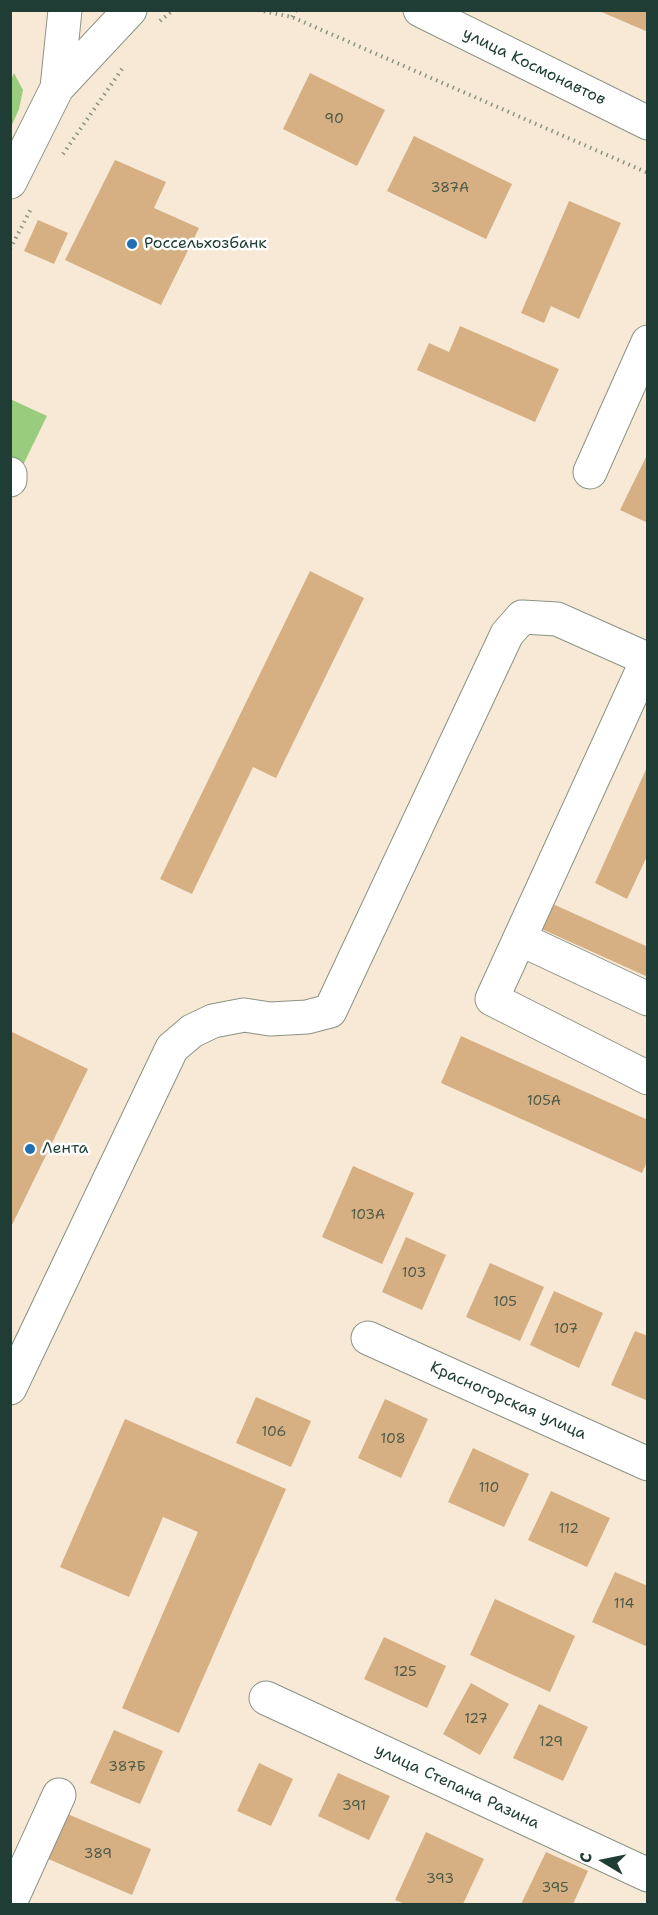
<!DOCTYPE html>
<html>
<head>
<meta charset="utf-8">
<style>
	body { margin:0 }
	#map { position:relative; width:658px; height:1915px; overflow:hidden; background:#f7e9d6; font-family:"Shantell Sans",sans-serif }
	canvas { display:block }
	.frame { position:absolute; inset:0; border:12px solid #1f3d34; pointer-events:none }
	.north { position:absolute; left:574px; top:1831px; width:60px; height:60px; -webkit-text-stroke:4px #fff; paint-order:stroke; rotate:280deg; font-size:16px; font-weight:700; line-height:24px; text-align:center; color:#1f3d34 }
	.north::after { content:''; display:block; margin:auto; width:21px; height:27px; background:#1f3d34; clip-path:polygon(50% 0,100% 100%,50% 72%,0 100%) }
</style>
</head>
<body>
<div id="map">
<canvas width="658" height="1915"></canvas>
<div class="frame"></div>
<div class="north">С</div>
</div>
<script>
const ctx = document.querySelector('canvas').getContext('2d');
ctx.lineJoin = 'round';
function fill(path, color) { ctx.fillStyle = color; ctx.fill(path, 'evenodd'); }
const shape = rows => new Path2D(rows.map(r => 'M' + r).join(''));
function strokePath(path, color, width, dash) { ctx.strokeStyle = color; ctx.lineWidth = width; ctx.lineCap = dash ? 'butt' : 'round'; ctx.setLineDash(dash || []); ctx.stroke(path); }
function drawText(font, color, halo, rows, align = 'center') {
  ctx.font = font + ' "Shantell Sans",sans-serif'; ctx.lineWidth = 5; ctx.setLineDash([]); ctx.textBaseline = 'middle'; ctx.strokeStyle = halo; ctx.fillStyle = color; for (const [text, x, y, turn = 0] of rows) {
    ctx.save(); ctx.translate(x, y); ctx.rotate((+turn || 0) * Math.PI / 180); ctx.textAlign = isNaN(turn) ? turn : align; if (halo) ctx.strokeText(text, 0, 0); ctx.fillText(text, 0, 0); ctx.restore();
  }
}
const green = shape([
	[14,73,23,90,19,109,11,127,11,80],
	[10,399,47,416,22,467,11,461]
]);
const building = shape([
	[597,10,648,10,648,32],
	[310,73,385,110,357,166,283,129],
	[414,136,512,184,486,239,387,191],
	[115,160,166,182,154,208,199,228,161,305,65,260],
	[569,201,621,223,579,319,551,306,544,323,521,313],
	[38,220,68,233,54,264,24,251],
	[460,326,559,369,535,422,417,370,429,343,449,352],
	[648,453,648,523,620,510],
	[310,571,364,598,276,778,253,767,192,894,160,879],
	[648,765,648,854,627,899,595,883],
	[544,900,648,947,648,977,535,926],
	[10,1031,88,1069,10,1229],
	[461,1036,648,1120,648,1160,642,1173,441,1083],
	[353,1166,414,1193,382,1264,322,1237],
	[406,1237,446,1255,422,1310,382,1292],
	[490,1263,544,1287,520,1341,466,1317],
	[554,1291,603,1313,579,1368,530,1345],
	[635,1331,648,1336,648,1401,611,1385],
	[256,1397,311,1421,291,1467,236,1443],
	[385,1399,428,1419,401,1478,358,1458],
	[125,1419,286,1489,179,1733,122,1708,198,1532,163,1517,129,1597,60,1567],
	[473,1448,529,1474,504,1527,448,1502],
	[551,1491,610,1518,587,1567,528,1540],
	[615,1572,648,1586,648,1647,592,1622],
	[495,1599,575,1636,550,1692,470,1655],
	[384,1637,446,1666,427,1708,364,1679],
	[471,1683,509,1704,480,1755,443,1734],
	[539,1704,588,1727,563,1781,513,1758],
	[114,1730,163,1751,140,1804,90,1783],
	[259,1763,293,1779,271,1826,237,1811],
	[338,1773,390,1796,369,1840,318,1816],
	[65,1813,151,1849,132,1895,46,1858],
	[426,1832,484,1859,463,1904,405,1904,395,1900],
	[546,1852,588,1871,573,1904,521,1904]
]);
const path = shape([
	[258,10,292,17,648,173],
	[292,17,296,10],
	[160,21,173,10],
	[63,154,122,69],
	[10,249,32,207]
]);
const minor = shape([
	[420,10,648,123],
	[57,88,65,10],
	[10,182,57,88,130,10],
	[590,472,648,342],
	[10,474,10,480],
	[648,658,492,999,648,1078],
	[520,939,648,999],
	[368,1338,648,1464],
	[10,1388,172,1048,192,1031,213,1021,244,1015,270,1019,307,1017,330,1011,507,634,522,617,557,619,647,659],
	[266,1698,648,1875],
	[10,1903,59,1795]
]);
const markers = [
	[132,244,6,"#1f6fb2"],
	[30,1149,6,"#1f6fb2"]
];
const numberNames = [
	["90",334,119],
	["387А",450,188],
	["105А",544,1101],
	["103А",368,1215],
	["103",414,1273],
	["105",505,1302],
	["107",566,1329],
	["106",274,1432],
	["108",393,1439],
	["110",489,1488],
	["112",569,1529],
	["114",624,1604],
	["125",405,1672],
	["127",476,1719],
	["129",551,1742],
	["387Б",127,1767],
	["391",354,1806],
	["389",98,1854],
	["393",440,1879],
	["395",555,1888]
];
const streetNames = [
	["улица Космонавтов",534,67,26],
	["Красногорская улица",508,1401,24],
	["улица Степана Разина",457,1787,25]
];
const poiNames = [
	["Россельхозбанк",144,244],
	["Лента",42,1149]
];
fill(green, '#99cc7d');
fill(building, '#d6af83');
strokePath(minor, '#8b9385', 35);
strokePath(path, '#8b9385', 4, [1.5, 4.5]);
strokePath(minor, '#fff', 33);
for (const [x, y, r, color] of markers) { const dot = new Path2D(); dot.arc(x, y, r, 0, 2 * Math.PI); ctx.fillStyle = color; ctx.fill(dot); strokePath(dot, '#fff', 2); }
drawText('14px', '#4d5a48', null, numberNames);
drawText('16px', '#1f3d34', '#fff', streetNames);
drawText('16px', '#1f3d34', '#fff', poiNames, 'left');
</script>
</body>
</html>
